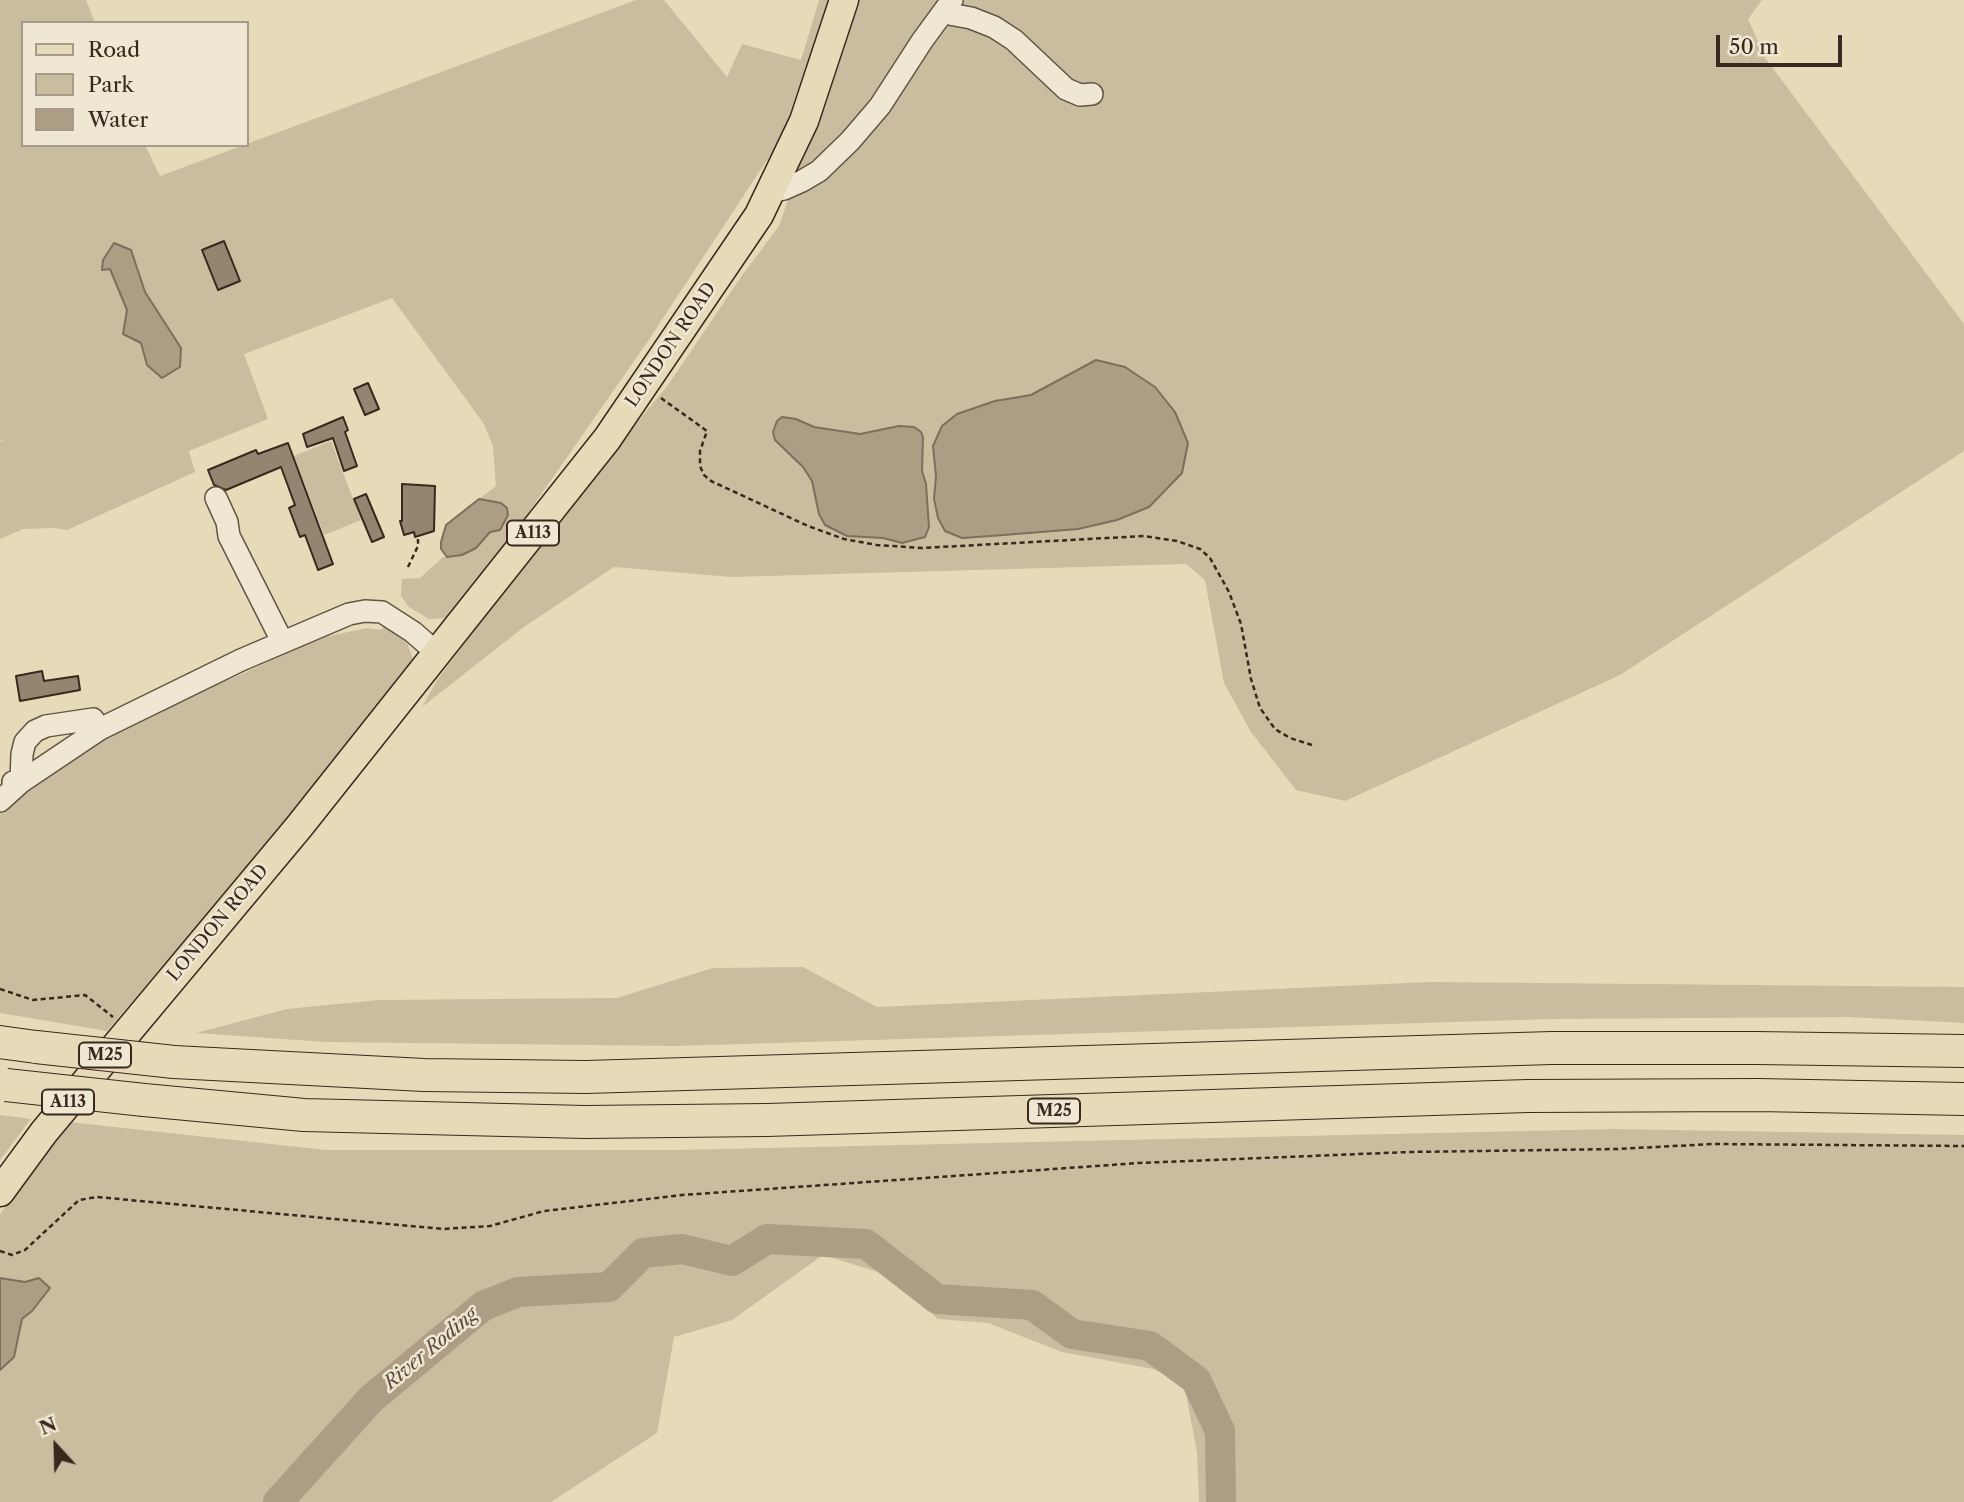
<!DOCTYPE html>
<html>
<head>
<meta charset="utf-8">
<style>
	body { margin:0 }
	#map { position:relative; width:1964px; height:1502px; overflow:hidden; background:#e7dab9; font-family:"Libre Caslon Text",serif }
	canvas { display:block }
	.legend { position:absolute; left:21px; top:21px; width:228px; height:126px; box-sizing:border-box; background:#efe7d2; border:2px solid #a69b8a; margin:0; padding:9px 12px; list-style:none; font-size:21px; color:#39281e }
	.legend li { display:flex; align-items:center; gap:14px; height:35px }
	.legend b { width:35px; border:2px solid #a69b8a }
	.north { position:absolute; left:21px; top:1411px; width:70px; height:70px; -webkit-text-stroke:5px #efe7d2; paint-order:stroke; rotate:338deg; font-size:19px; font-weight:700; line-height:28px; text-align:center; color:#39281e }
	.north::after { content:''; display:block; margin:auto; width:24px; height:32px; background:#39281e; clip-path:polygon(50% 0,100% 100%,50% 72%,0 100%) }
	.scale { position:absolute; left:1716px; top:35px; width:126px; height:32px; box-sizing:border-box; border:4px solid #39281e; border-top:0; padding-left:9px; font-size:21px; line-height:24px; white-space:nowrap; color:#39281e; -webkit-text-stroke:5px #efe7d2; paint-order:stroke }
</style>
</head>
<body>
<div id="map">
<canvas width="1964" height="1502"></canvas>
<ul class="legend">
<li><b style="height:9px;background:#e7dab9"></b>Road</li>
<li><b style="height:19px;background:#c9bc9f"></b>Park</li>
<li><b style="height:19px;background:#ac9d84"></b>Water</li>
</ul>
<div class="north">N</div>
<div class="scale">50 m</div>
</div>
<script>
const ctx = document.querySelector('canvas').getContext('2d');
ctx.lineJoin = 'round';
function fill(path, color) { ctx.fillStyle = color; ctx.fill(path, 'evenodd'); }
const shape = rows => new Path2D(rows.map(r => 'M' + r).join(''));
function strokePath(path, color, width, dash) { ctx.strokeStyle = color; ctx.lineWidth = width; ctx.lineCap = dash ? 'butt' : 'round'; ctx.setLineDash(dash || []); ctx.stroke(path); }
function drawText(font, color, halo, rows, align = 'center') {
  ctx.font = font + ' "Libre Caslon Text",serif'; ctx.lineWidth = 5; ctx.setLineDash([]); ctx.textBaseline = 'middle'; ctx.strokeStyle = halo; ctx.fillStyle = color; for (const [text, x, y, turn = 0] of rows) {
    ctx.save(); ctx.translate(x, y); ctx.rotate((+turn || 0) * Math.PI / 180); ctx.textAlign = isNaN(turn) ? turn : align; if (halo) ctx.strokeText(text, 0, 0); ctx.fillText(text, 0, 0); ctx.restore();
  }
}
const green = shape([
	[0,0,86,0,95,23,23,23,23,145,145,145,160,176,636,0,664,0,727,77,742,44,801,60,819,0,836,0,792,122,648,341,519,526,446,618,429,619,409,607,401,596,402,579,420,578,443,557,451,557,476,548,490,532,501,503,479,499,496,486,493,446,484,424,392,298,244,354,268,419,189,451,195,472,67,530,55,528,23,529,0,539,0,441,6,442,0,440],
	[856,0,1762,0,1748,19,1766,59,1964,324,1964,451,1620,675,1345,801,1296,790,1251,732,1224,683,1205,580,1186,564,731,577,614,567,524,627,422,707,437,680,562,514,668,385,743,274,779,226],
	[1096,360,1078,529,962,538,934,499,936,476,933,445,957,414,995,401,1031,395],
	[796,419,814,427,860,434,899,426,923,437,922,471,926,484,929,527,902,543,883,538,847,536,816,495,812,481,803,467,775,440,773,431,777,421],
	[331,441,361,520,324,535,294,456],
	[385,625,407,643,413,659,411,675,107,1031,0,1013,0,808,104,736,208,687,231,679,320,638,367,628,381,630],
	[803,967,877,1007,1430,982,1964,987,1964,1023,1849,1017,1551,1019,677,1046,327,1042,196,1033,287,1009,378,1000,617,998,713,968],
	[0,1115,31,1119,0,1160],
	[69,1122,326,1150,678,1150,1614,1129,1964,1135,1964,1502,1199,1502,1197,1452,1184,1384,1153,1369,1062,1352,988,1323,938,1319,888,1275,823,1255,732,1320,674,1337,657,1433,551,1502,0,1502,0,1214]
]);
const water = shape([
	[114,243,131,250,145,292,181,348,180,367,162,378,147,365,141,343,123,334,127,310,110,269,102,270,103,260,114,243],
	[1096,360,1125,367,1155,387,1175,412,1188,443,1182,473,1149,507,1117,520,1078,529,991,536,962,538,945,531,938,518,934,499,936,476,933,446,942,426,957,414,995,401,1031,395,1096,360],
	[782,417,796,419,814,427,860,434,899,426,914,427,921,432,923,437,922,471,926,484,929,527,925,537,902,543,883,538,847,536,825,525,819,514,812,481,803,467,775,440,773,432,777,421,782,417],
	[479,499,501,503,507,508,508,515,500,530,490,532,476,548,462,555,447,557,441,549,441,542,446,525,479,499],
	[0,1278,25,1282,39,1278,50,1288,32,1311,22,1319,14,1357,0,1370,0,1278]
]);
const river = shape([
	[278,1502,371,1399,483,1306,518,1292,609,1287,643,1253,682,1249,732,1261,767,1239,866,1244,937,1299,1032,1305,1072,1334,1150,1346,1196,1380,1220,1431,1221,1502]
]);
const building = shape([
	[224,241,240,281,218,290,202,250,224,241],
	[368,383,379,409,365,415,354,389,368,383],
	[343,417,348,430,345,432,357,466,344,471,333,438,307,447,303,434,343,417],
	[288,443,333,564,318,570,305,535,300,537,289,508,295,505,281,467,226,490,214,485,208,470,256,450,258,454,288,443],
	[402,484,435,486,434,531,415,537,414,532,404,535,400,521,402,521,402,484],
	[366,494,384,537,372,542,354,499,366,494],
	[42,671,44,681,78,676,80,690,20,701,16,676,42,671]
]);
const path = shape([
	[661,398,707,431,700,451,700,466,704,475,711,481,808,526,844,539,877,545,922,548,1144,536,1177,541,1200,549,1210,558,1229,592,1241,624,1251,679,1260,708,1275,729,1290,738,1315,746],
	[408,567,418,546,418,539],
	[0,989,33,1000,85,995,113,1017],
	[0,1251,12,1255,25,1250,79,1200,97,1197,443,1229,490,1226,544,1211,682,1195,1139,1163,1409,1152,1616,1149,1713,1144,1964,1146]
]);
const minor = shape([
	[944,13,971,18,994,27,1014,40,1066,89,1080,95,1092,94],
	[771,191,784,189,802,181,819,171,850,141,880,106,922,41,952,0],
	[216,498,227,522,229,536,282,641],
	[13,782,21,782,22,754,25,742,35,731,46,726,93,719,100,729],
	[0,801,21,782,100,729,241,660,349,614,365,611,382,612,413,632,438,654]
]);
const major = shape([
	[0,1192,44,1132,298,828,607,439,759,215,804,121,844,0]
]);
const highway = shape([
	[0,1042,36,1047],
	[174,1062,424,1075,586,1077,1552,1048,1756,1048,1964,1051],
	[144,1100,304,1115,585,1122,767,1120,1528,1096,1758,1095,1964,1099]
]);
const highwayBridge = shape([
	[36,1047,174,1062],
	[6,1085,144,1100]
]);
const shields = [
	[533,533,52],
	[105,1055,52],
	[68,1102,52],
	[1054,1111,52]
];
const shieldNames = [
	["A113",533,533],
	["M25",105,1055],
	["A113",68,1102],
	["M25",1054,1111]
];
const streetNames = [
	["LONDON ROAD",671,345,-56],
	["LONDON ROAD",218,923,-50]
];
const waterNames = [
	["River Roding",431,1349,-40]
];
fill(green, '#c9bc9f');
fill(water, '#ac9d84');
strokePath(water, '#7e6e5b', 2);
strokePath(river, '#ac9d84', 30);
fill(building, '#93856f');
strokePath(building, '#39281e', 2);
strokePath(minor, '#645445', 24);
strokePath(major, '#39281e', 31);
strokePath(highway, '#39281e', 34);
strokePath(path, '#39281e', 2.5, [5, 3.5]);
strokePath(minor, '#efe7d2', 21);
strokePath(major, '#e7dab9', 28);
strokePath(highway, '#e7dab9', 32);
strokePath(highwayBridge, '#39281e', 34, []);
strokePath(highwayBridge, '#e7dab9', 32);
for (const [x, y, w] of shields) { const box = new Path2D(); box.roundRect(x - w / 2, y - 12.5, w, 25, 5); ctx.fillStyle = '#efe7d2'; ctx.fill(box); strokePath(box, '#39281e', 2); }
drawText('bold 16px', '#39281e', null, shieldNames);
drawText('18px', '#39281e', '#efe7d2', streetNames);
drawText('italic 19px', '#5c4b3d', '#efe7d2', waterNames);
</script>
</body>
</html>
